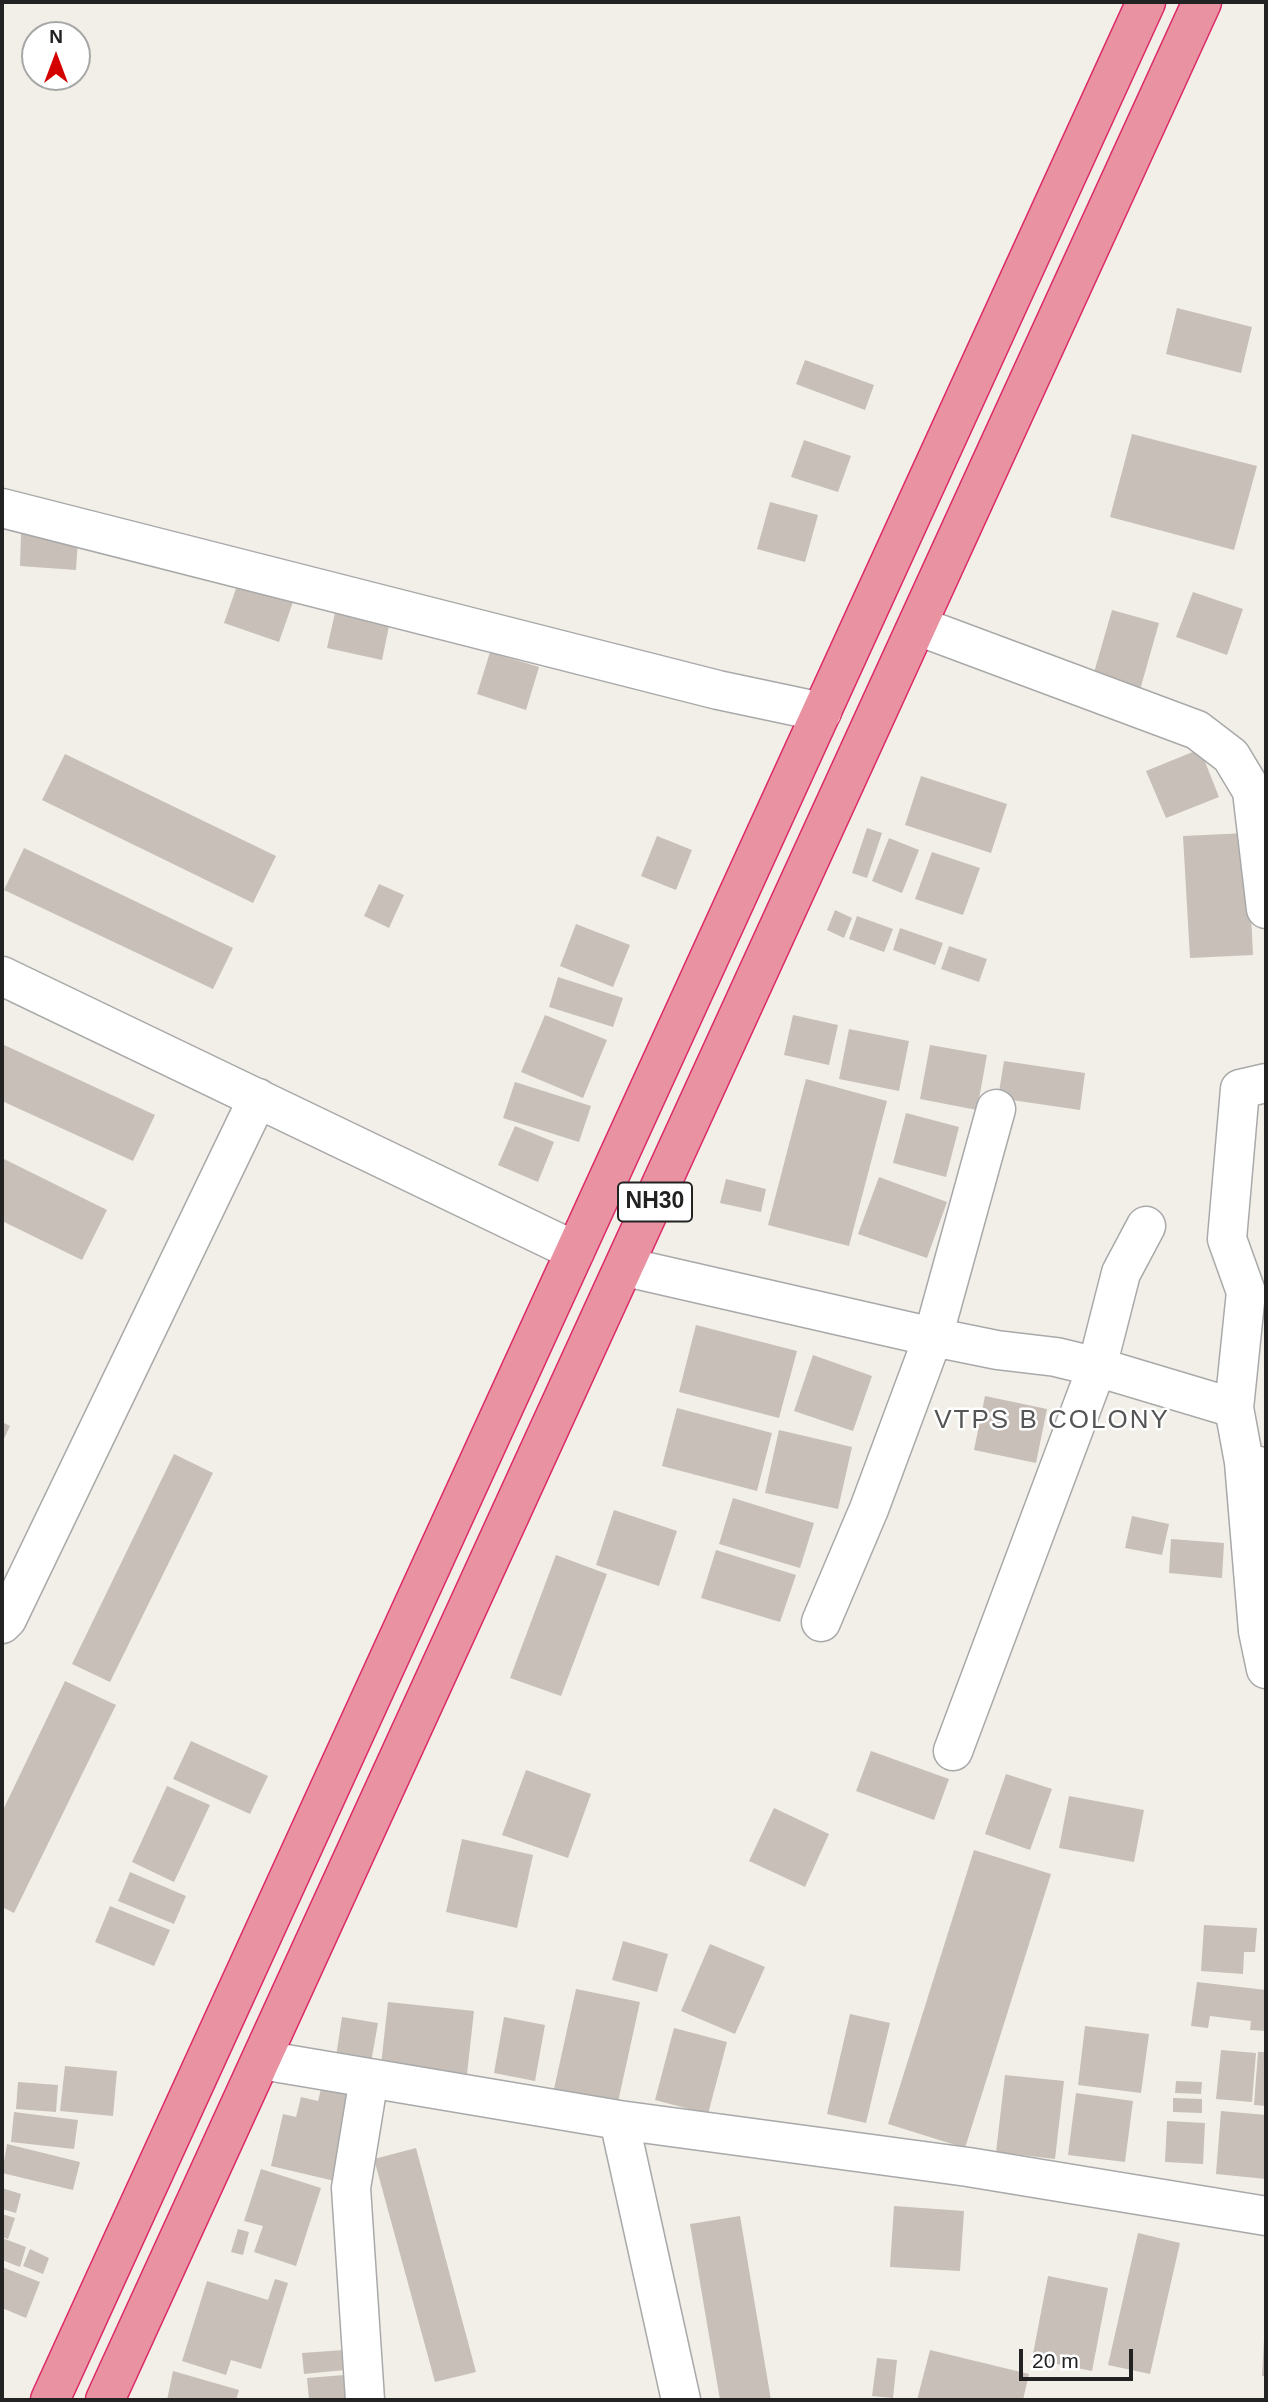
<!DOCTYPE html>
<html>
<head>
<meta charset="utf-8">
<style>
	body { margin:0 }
	#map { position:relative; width:1268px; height:2402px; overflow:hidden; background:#f2efe9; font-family:Helvetica,sans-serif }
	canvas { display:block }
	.frame { position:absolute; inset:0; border:4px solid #222; pointer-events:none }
	.north { position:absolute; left:21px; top:21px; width:70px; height:70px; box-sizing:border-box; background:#fff; border:2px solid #a7a7a7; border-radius:50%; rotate:0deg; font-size:19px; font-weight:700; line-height:28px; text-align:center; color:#222 }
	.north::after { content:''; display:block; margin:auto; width:24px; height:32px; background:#d40000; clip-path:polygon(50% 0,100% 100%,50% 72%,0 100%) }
	.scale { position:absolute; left:1019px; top:2349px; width:114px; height:32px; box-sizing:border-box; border:4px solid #222; border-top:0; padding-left:9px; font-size:21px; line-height:24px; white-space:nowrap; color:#222; -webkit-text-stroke:5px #fff; paint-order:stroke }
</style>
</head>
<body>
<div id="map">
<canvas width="1268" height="2402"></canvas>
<div class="frame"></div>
<div class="north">N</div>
<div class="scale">20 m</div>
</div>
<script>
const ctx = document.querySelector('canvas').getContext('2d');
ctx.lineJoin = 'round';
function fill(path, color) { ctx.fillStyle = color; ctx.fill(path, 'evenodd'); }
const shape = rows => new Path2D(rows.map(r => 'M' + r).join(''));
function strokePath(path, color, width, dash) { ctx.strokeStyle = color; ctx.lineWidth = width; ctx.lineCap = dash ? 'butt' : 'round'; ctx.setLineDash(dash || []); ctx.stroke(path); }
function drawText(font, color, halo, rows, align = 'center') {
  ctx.font = font + ' Helvetica,sans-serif'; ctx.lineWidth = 5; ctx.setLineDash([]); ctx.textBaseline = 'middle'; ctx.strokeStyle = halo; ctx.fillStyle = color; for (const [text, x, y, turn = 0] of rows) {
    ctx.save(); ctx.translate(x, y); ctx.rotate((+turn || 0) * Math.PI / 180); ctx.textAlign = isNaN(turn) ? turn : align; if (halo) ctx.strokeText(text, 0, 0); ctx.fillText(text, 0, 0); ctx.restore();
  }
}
const building = shape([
	[1177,308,1252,327,1241,373,1166,354],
	[805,360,874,385,865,410,796,384],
	[1132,434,1257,466,1234,550,1110,517],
	[804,440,851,456,838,492,791,477],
	[770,502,818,515,805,562,757,549],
	[21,534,78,539,76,570,20,566],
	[239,580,294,599,279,642,224,623],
	[1193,592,1243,609,1227,655,1176,637],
	[337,604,391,616,382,660,327,648],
	[1112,610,1159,623,1140,690,1093,676],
	[490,652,539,667,526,710,477,694],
	[1200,749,1219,797,1166,818,1146,771],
	[65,754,276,856,253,903,42,800],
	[921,776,1007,804,991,853,905,825],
	[867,828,882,833,867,878,852,873],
	[1247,833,1253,955,1190,958,1183,836],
	[657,836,692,850,676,890,641,876],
	[889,838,919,850,902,893,872,881],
	[24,848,233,948,213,989,4,890],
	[932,852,980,868,963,915,915,899],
	[379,884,404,895,389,928,364,916],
	[835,910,852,918,844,938,827,930],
	[857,916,893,929,884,952,849,939],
	[576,924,630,945,613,987,560,966],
	[900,928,943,943,935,965,893,950],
	[949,946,987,959,979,982,941,969],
	[558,977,623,998,613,1027,549,1007],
	[545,1015,607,1040,583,1098,521,1072],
	[793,1015,838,1025,829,1065,784,1055],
	[849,1029,909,1041,899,1091,839,1079],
	[2,1044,155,1115,133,1161,2,1101],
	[930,1045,987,1055,977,1110,920,1099],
	[1004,1061,1085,1073,1080,1110,998,1098],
	[806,1079,887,1101,849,1246,768,1225],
	[515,1082,591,1106,579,1142,503,1118],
	[906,1113,959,1127,946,1177,893,1163],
	[515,1126,554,1142,538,1182,498,1165],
	[2,1158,107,1210,82,1260,2,1221],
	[879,1177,947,1202,927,1258,858,1234],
	[726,1179,766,1189,761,1212,720,1203],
	[696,1325,797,1351,779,1418,679,1392],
	[813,1355,872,1376,853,1431,794,1411],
	[985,1396,1047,1409,1036,1463,974,1450],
	[677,1408,772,1433,757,1491,662,1466],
	[2,1422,10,1426,2,1443],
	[779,1430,852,1447,838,1509,765,1493],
	[174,1454,213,1473,110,1682,72,1664],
	[733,1498,814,1523,800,1568,719,1544],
	[614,1510,677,1531,659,1586,596,1565],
	[1132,1516,1169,1524,1162,1555,1125,1548],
	[1171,1539,1224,1543,1222,1578,1169,1573],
	[716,1550,796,1575,780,1622,701,1598],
	[556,1555,607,1574,561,1696,510,1678],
	[65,1681,116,1705,14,1913,2,1907,2,1812],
	[191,1741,268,1776,250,1814,173,1779],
	[871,1751,949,1779,934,1820,856,1791],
	[526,1770,591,1794,568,1858,502,1835],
	[1006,1774,1052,1789,1030,1850,985,1834],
	[167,1786,210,1805,174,1882,132,1862],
	[1069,1796,1144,1810,1134,1862,1059,1848],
	[774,1808,829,1834,805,1887,749,1861],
	[462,1839,533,1855,517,1928,446,1912],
	[974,1850,1051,1874,965,2148,888,2124],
	[130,1872,186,1896,174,1924,118,1901],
	[110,1906,170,1930,154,1966,95,1942],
	[1204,1925,1257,1928,1255,1952,1244,1952,1243,1974,1201,1971],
	[623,1941,668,1954,657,1992,612,1980],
	[710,1944,765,1967,735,2034,681,2011],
	[1197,1982,1266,1990,1266,2031,1250,2030,1251,2021,1210,2016,1208,2028,1191,2026],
	[576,1989,640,2002,618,2102,554,2089],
	[388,2002,474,2011,466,2083,380,2074],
	[850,2014,890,2023,866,2123,827,2114],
	[342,2017,378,2023,370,2068,335,2063],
	[504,2017,545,2025,535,2081,494,2073],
	[1085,2026,1149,2034,1141,2093,1078,2085],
	[674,2028,727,2042,708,2114,655,2100],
	[1221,2050,1256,2053,1252,2102,1216,2099],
	[1258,2052,1266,2052,1266,2106,1254,2105],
	[65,2066,117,2071,113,2116,60,2111],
	[1005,2075,1064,2081,1055,2159,996,2152],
	[1176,2081,1202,2082,1201,2094,1175,2093],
	[18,2082,58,2085,56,2112,16,2109],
	[322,2085,360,2094,339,2182,271,2166,283,2114,296,2117,301,2097,318,2101],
	[1076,2093,1133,2101,1125,2162,1068,2155],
	[1173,2098,1202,2099,1202,2113,1173,2112],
	[1221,2111,1266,2115,1266,2179,1216,2174],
	[14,2112,78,2120,74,2149,11,2142],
	[1167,2121,1205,2123,1203,2164,1165,2162],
	[7,2144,80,2162,73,2190,2,2173],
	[416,2148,476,2372,435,2382,374,2159],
	[261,2169,321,2188,296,2266,254,2252,263,2226,244,2221],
	[2,2188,21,2194,16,2213,2,2209],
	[894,2206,964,2211,960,2271,890,2267],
	[2,2214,15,2218,8,2239,2,2237],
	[740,2216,771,2400,720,2400,690,2224],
	[238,2229,249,2232,243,2255,231,2252],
	[1138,2233,1180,2243,1150,2374,1108,2365],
	[2,2238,26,2247,20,2267,2,2260],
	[30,2249,49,2258,43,2274,23,2266],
	[2,2267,40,2282,26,2318,2,2308],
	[1048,2276,1108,2288,1092,2371,1032,2359],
	[275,2279,288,2283,261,2369,231,2360,226,2375,182,2361,207,2281,268,2300],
	[1264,2339,1266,2339,1266,2376,1262,2376],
	[344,2350,345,2370,304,2374,302,2353],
	[930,2350,1029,2374,1023,2400,917,2400],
	[877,2358,897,2360,893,2398,872,2396],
	[173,2371,239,2390,236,2400,167,2400],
	[344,2375,346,2399,309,2400,307,2378]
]);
const minor = shape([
	[2,508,718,690,822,712],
	[918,626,1197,730,1231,756,1252,791,1266,909],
	[2,976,575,1251],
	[626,1267,933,1337,997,1350,1056,1357,1097,1367,1234,1408,1244,1462,1266,1468],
	[1234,1408,1246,1292,1227,1239,1240,1089,1266,1083],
	[1244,1462,1258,1631,1266,1669],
	[821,1622,869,1509,933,1337,996,1109],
	[2,1624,7,1619,258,1098],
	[953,1751,1097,1367,1121,1273,1146,1226],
	[262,2060,619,2120,968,2167,1266,2216],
	[619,2120,681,2400],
	[365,2400,351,2188,369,2078]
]);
const highway = shape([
	[50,2400,1146,2],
	[105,2400,1202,2]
]);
const shields = [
	[655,1202,74]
];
const shieldNames = [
	["NH30",655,1202]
];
const neighbourhoodNames = [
	["VTPS B COLONY",1052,1421]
];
fill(building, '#c7bfb8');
strokePath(minor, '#a9a9a9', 41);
strokePath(highway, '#dc2a67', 41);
strokePath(minor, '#fff', 38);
strokePath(highway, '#e892a2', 38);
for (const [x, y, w] of shields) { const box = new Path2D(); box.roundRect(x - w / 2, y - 19.5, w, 39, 5); ctx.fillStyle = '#fff'; ctx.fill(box); strokePath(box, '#222', 2); }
drawText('bold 23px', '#222', null, shieldNames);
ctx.letterSpacing = '2px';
drawText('26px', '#555', '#fff', neighbourhoodNames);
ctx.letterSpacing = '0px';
</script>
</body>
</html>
